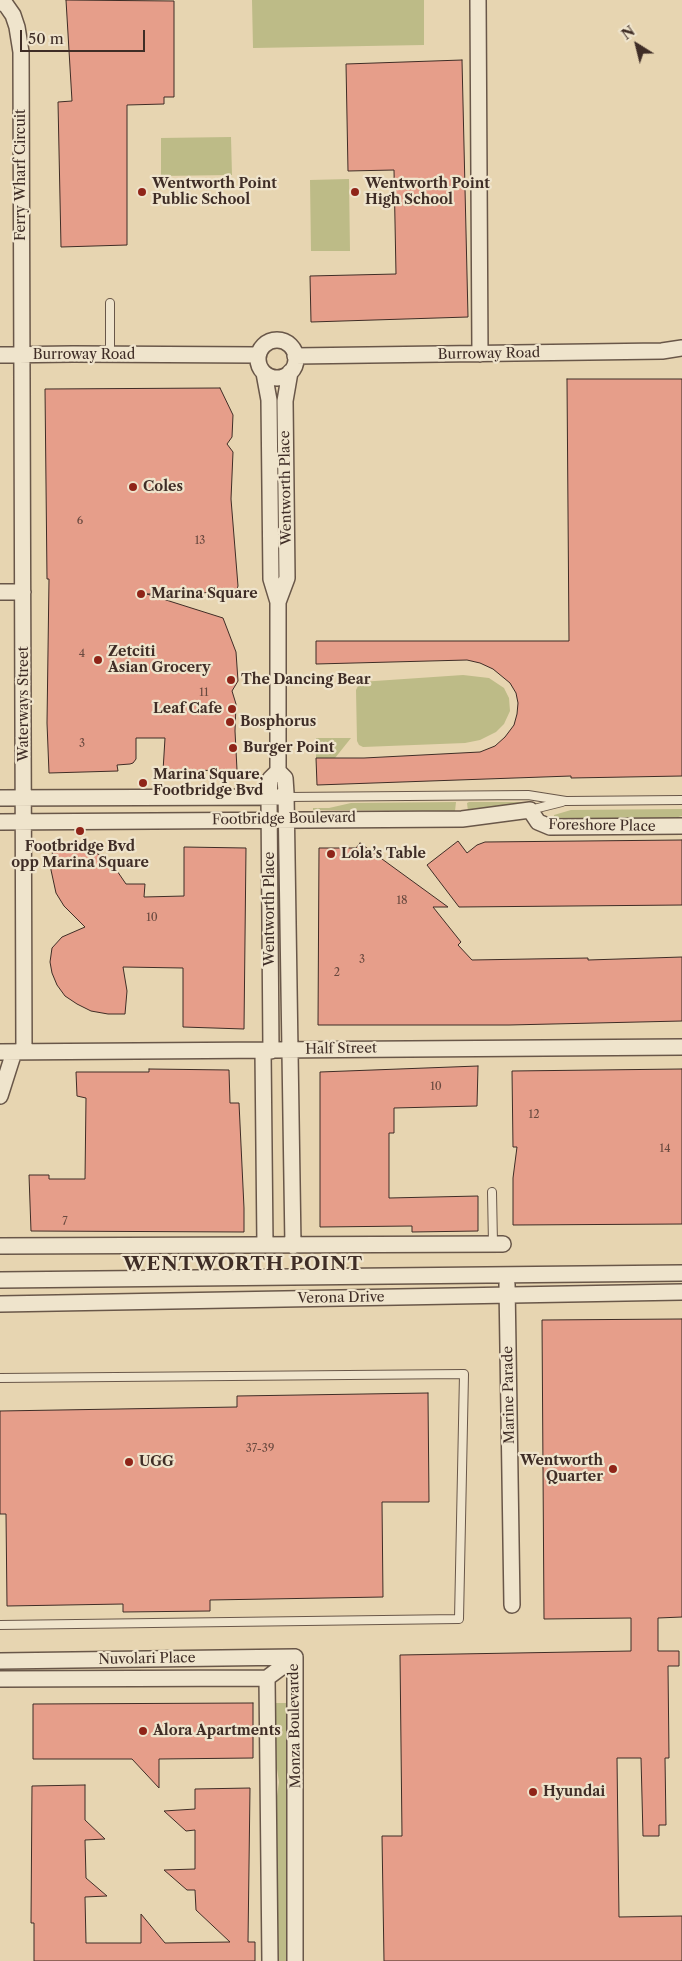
<!DOCTYPE html>
<html>
<head>
<meta charset="utf-8">
<style>
	body { margin:0 }
	#map { position:relative; width:682px; height:1961px; overflow:hidden; background:#e7d5b1; font-family:"Libre Caslon Text",serif }
	canvas { display:block }
	.north { position:absolute; left:612px; top:20px; width:50px; height:50px; -webkit-text-stroke:4px #efe4cc; paint-order:stroke; rotate:324deg; font-size:14px; font-weight:700; line-height:20px; text-align:center; color:#3f2d26 }
	.north::after { content:''; display:block; margin:auto; width:18px; height:22px; background:#3f2d26; clip-path:polygon(50% 0,100% 100%,50% 72%,0 100%) }
	.scale { position:absolute; left:20px; top:30px; width:125px; height:22px; box-sizing:border-box; border:2px solid #3f2d26; border-top:0; padding-left:6px; font-size:15px; line-height:18px; white-space:nowrap; color:#3f2d26; -webkit-text-stroke:4px #efe4cc; paint-order:stroke }
</style>
</head>
<body>
<div id="map">
<canvas width="682" height="1961"></canvas>
<div class="north">N</div>
<div class="scale">50 m</div>
</div>
<script>
const ctx = document.querySelector('canvas').getContext('2d');
ctx.lineJoin = 'round';
function fill(path, color) { ctx.fillStyle = color; ctx.fill(path, 'evenodd'); }
const shape = rows => new Path2D(rows.map(r => 'M' + r).join(''));
function strokePath(path, color, width, dash) { ctx.strokeStyle = color; ctx.lineWidth = width; ctx.lineCap = dash ? 'butt' : 'round'; ctx.setLineDash(dash || []); ctx.stroke(path); }
function drawText(font, color, halo, rows, align = 'center') {
  ctx.font = font + ' "Libre Caslon Text",serif'; ctx.lineWidth = 4.5; ctx.setLineDash([]); ctx.textBaseline = 'middle'; ctx.strokeStyle = halo; ctx.fillStyle = color; for (const [text, x, y, turn = 0] of rows) {
    ctx.save(); ctx.translate(x, y); ctx.rotate((+turn || 0) * Math.PI / 180); ctx.textAlign = isNaN(turn) ? turn : align; if (halo) ctx.strokeText(text, 0, 0); ctx.fillText(text, 0, 0); ctx.restore();
  }
}
const green = shape([
	[252,0,424,0,424,45,253,48],
	[231,137,232,175,161,176,161,138],
	[349,179,350,251,311,251,310,180],
	[463,675,489,678,504,688,509,698,510,711,504,724,496,732,480,740,465,743,363,747,359,745,357,741,356,690,360,682],
	[316,738,351,738,335,758,316,758],
	[456,802,455,811,313,810,313,808,329,808,351,803],
	[469,802,523,802,523,803,468,811,467,803],
	[682,809,682,816,664,821,555,820,554,818,554,815,571,810],
	[273,1703,290,1703,292,1961,273,1961,271,1807,277,1796,279,1782,277,1769,271,1759]
]);
const building = shape([
	[66,0,174,1,174,97,164,97,164,104,127,105,127,245,61,247,58,102,72,101,66,0],
	[462,60,468,317,311,322,310,276,396,274,394,170,348,171,346,64,462,60],
	[567,379,682,379,682,776,571,778,571,776,317,785,316,758,364,758,480,752,495,746,505,737,514,725,517,714,518,703,516,693,510,683,493,669,480,663,467,660,316,664,316,641,569,641,567,379],
	[220,388,233,415,232,437,227,444,233,452,231,499,238,586,236,592,147,594,223,618,236,652,238,681,232,691,236,704,235,731,237,770,163,771,165,738,136,738,136,759,133,763,130,764,117,765,118,771,49,773,47,723,49,579,47,579,45,389,220,388],
	[682,840,682,905,459,907,427,865,458,841,467,853,477,845,485,842,682,840],
	[360,843,448,907,433,907,461,942,458,945,472,960,588,958,588,960,682,957,682,1021,509,1025,318,1025,319,848,356,848,360,843],
	[53,845,76,847,98,854,113,865,126,884,145,884,144,897,184,896,184,847,246,848,244,1029,183,1027,183,968,123,967,127,991,125,1014,108,1014,91,1011,77,1004,65,996,57,985,52,973,50,962,52,948,62,937,85,927,64,906,56,893,51,870,53,845],
	[478,1066,477,1106,394,1108,394,1133,389,1133,389,1198,478,1196,478,1231,412,1232,412,1226,320,1227,320,1072,478,1066],
	[149,1069,229,1070,230,1103,239,1103,244,1208,244,1232,31,1231,29,1175,49,1175,49,1179,85,1179,86,1098,77,1096,76,1072,149,1072,149,1069],
	[682,1069,682,1224,513,1225,513,1178,517,1147,513,1147,512,1071,682,1069],
	[682,1319,682,1617,658,1618,658,1651,679,1651,679,1666,668,1666,669,1758,665,1758,666,1825,659,1825,659,1836,643,1836,641,1758,617,1758,619,1917,682,1916,682,1961,384,1961,382,1836,402,1836,400,1655,631,1651,631,1618,544,1619,542,1320,682,1319],
	[428,1393,429,1502,382,1502,383,1597,210,1600,210,1611,123,1612,123,1604,7,1606,6,1514,0,1514,0,1411,237,1407,237,1396,428,1393],
	[253,1703,253,1758,159,1759,159,1788,132,1759,33,1759,33,1704,253,1703],
	[85,1785,85,1820,105,1839,85,1840,86,1878,107,1896,85,1897,86,1943,141,1943,141,1914,165,1943,230,1942,196,1910,195,1890,187,1890,164,1870,195,1869,195,1830,186,1831,164,1811,195,1809,195,1789,250,1788,248,1942,255,1942,255,1961,34,1961,34,1923,31,1923,32,1786,85,1785]
]);
const lane = shape([
	[110,303,110,354],
	[286,797,528,795,566,801,682,800],
	[530,810,562,802],
	[492,1192,493,1244],
	[0,1378,464,1374,459,1619,0,1625]
]);
const street = shape([
	[478,0,480,354],
	[0,2,6,5,13,15,17,27,21,52,24,1052],
	'258 359a19 19 0 1 1 38 0a19 19 0 1 1-38 0Z',
	[0,355,73,354,258,355],
	[295,356,662,351,682,348],
	[264,373,269,400,271,579,278,602,278,771],
	[0,592,23,592],
	[278,602,287,578,285,401,290,372],
	[0,798,278,797],
	[0,822,462,819,530,810,538,822,550,827,682,826],
	[263,1051,265,1245],
	[271,1051,269,797,270,779,278,771,285,778,286,793,293,1246],
	[0,1052,682,1047],
	[0,1096,14,1052],
	[0,1246,503,1244],
	[0,1280,682,1273],
	[507,1284,512,1605],
	[0,1304,682,1292],
	[295,1657,295,1961],
	[0,1661,295,1657],
	[267,1678,270,1961],
	[267,1678,295,1657],
	[0,1679,267,1678]
]);
const markers = [
	[142,192,5,"#8f2418"],
	[355,192,5,"#8f2418"],
	[133,487,5,"#8f2418"],
	[141,594,5,"#8f2418"],
	[98,660,5,"#8f2418"],
	[231,680,5,"#8f2418"],
	[232,709,5,"#8f2418"],
	[230,722,5,"#8f2418"],
	[233,748,5,"#8f2418"],
	[143,783,5,"#8f2418"],
	[80,831,5,"#8f2418"],
	[331,854,5,"#8f2418"],
	[129,1462,5,"#8f2418"],
	[613,1469,5,"#8f2418"],
	[143,1731,5,"#8f2418"],
	[533,1792,5,"#8f2418"]
];
const numberNames = [
	["6",80,521],
	["13",200,541],
	["4",82,654],
	["11",204,693],
	["3",82,744],
	["18",402,901],
	["10",152,918],
	["3",362,960],
	["2",337,973],
	["10",436,1087],
	["12",534,1115],
	["14",665,1149],
	["7",65,1222],
	["37-39",260,1449]
];
const streetNames = [
	["Ferry Wharf Circuit",21,175,-90],
	["Burroway Road",489,354,-1],
	["Burroway Road",84,355],
	["Wentworth Place",286,488,-91],
	["Waterways Street",24,704,-90],
	["Footbridge Boulevard",284,819,-1],
	["Foreshore Place",602,826,1],
	["Wentworth Place",270,909,-90],
	["Half Street",341,1049,-1],
	["Verona Drive",341,1298,-1],
	["Marine Parade",509,1395,-91],
	["Nuvolari Place",147,1659,-1],
	["Monza Boulevarde",295,1726,-91]
];
const poiNames = [
	["Wentworth Point",152,184],
	["Public School",152,200],
	["Wentworth Point",365,184],
	["High School",365,200],
	["Coles",143,487],
	["Marina Square",151,594],
	["Zetciti",108,652],
	["Asian Grocery",108,668],
	["The Dancing Bear",241,680],
	["Leaf Cafe",222,709,"right"],
	["Bosphorus",240,722],
	["Burger Point",243,748],
	["Marina Square,",153,775],
	["Footbridge Bvd",153,791],
	["Footbridge Bvd",80,847,"center"],
	["opp Marina Square",80,863,"center"],
	["Lola’s Table",341,854],
	["Wentworth",603,1461,"right"],
	["Quarter",603,1477,"right"],
	["UGG",139,1462],
	["Alora Apartments",153,1731],
	["Hyundai",543,1792]
];
const districtNames = [
	["WENTWORTH POINT",243,1265]
];
fill(green, '#bdbb87');
fill(building, '#e69e8a');
strokePath(building, '#3f2d26', 1);
strokePath(lane, '#695749', 10);
strokePath(street, '#695749', 18);
strokePath(lane, '#efe4cc', 8);
strokePath(street, '#efe4cc', 15);
for (const [x, y, r, color] of markers) { const dot = new Path2D(); dot.arc(x, y, r, 0, 2 * Math.PI); ctx.fillStyle = color; ctx.fill(dot); strokePath(dot, '#efe4cc', 2); }
drawText('11px', '#69493f', null, numberNames);
drawText('14px', '#3f2d26', '#efe4cc', streetNames);
drawText('bold 14px', '#3f2d26', '#efe4cc', poiNames, 'left');
ctx.letterSpacing = '1px';
drawText('bold 19px', '#3f2d26', '#efe4cc', districtNames);
ctx.letterSpacing = '0px';
</script>
</body>
</html>
